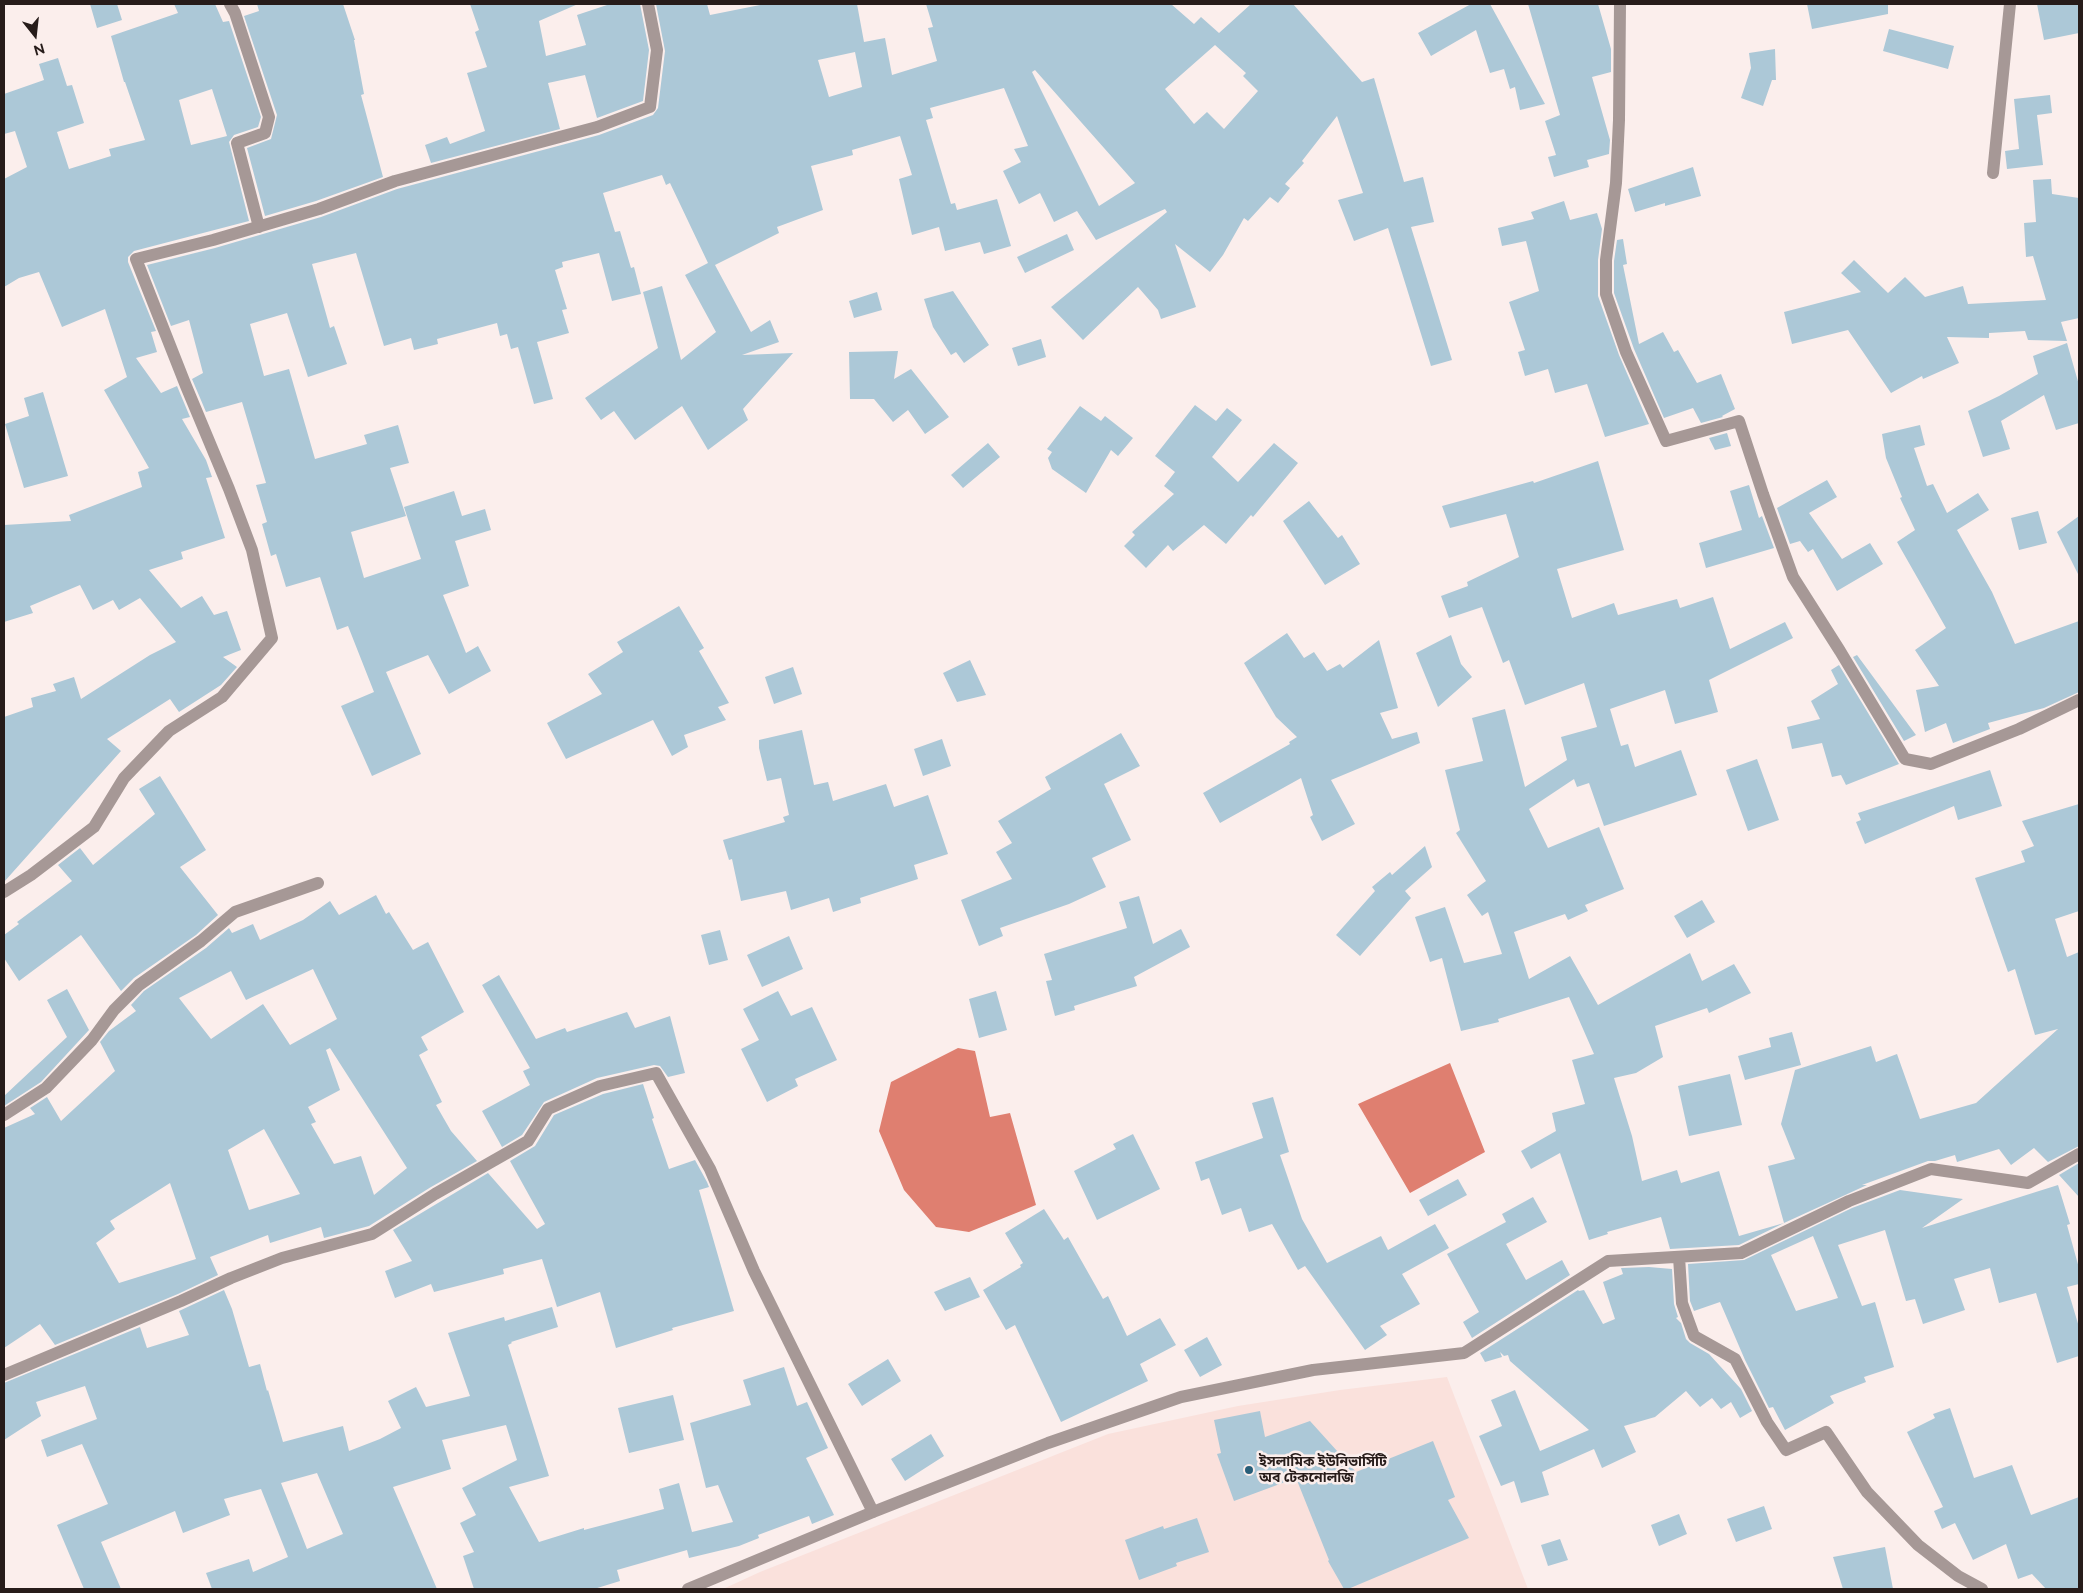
<!DOCTYPE html>
<html>
<head>
<meta charset="utf-8">
<style>
	body { margin:0 }
	#map { position:relative; width:2083px; height:1593px; overflow:hidden; background:#fbeeec; font-family:Raleway,sans-serif }
	canvas { display:block }
	.frame { position:absolute; inset:0; border:5px solid #271c1a; pointer-events:none }
	.north { position:absolute; left:10px; top:10px; width:50px; height:50px; -webkit-text-stroke:4px #fbeeec; paint-order:stroke; rotate:164deg; font-size:14px; font-weight:700; line-height:20px; text-align:center; color:#271c1a }
	.north::after { content:''; display:block; margin:auto; width:18px; height:22px; background:#271c1a; clip-path:polygon(50% 0,100% 100%,50% 72%,0 100%) }
</style>
</head>
<body>
<div id="map">
<canvas width="2083" height="1593"></canvas>
<div class="frame"></div>
<div class="north">N</div>
</div>
<script>
const ctx = document.querySelector('canvas').getContext('2d');
ctx.lineJoin = 'round';
function fill(path, color) { ctx.fillStyle = color; ctx.fill(path, 'evenodd'); }
const shape = rows => new Path2D(rows.map(r => 'M' + r).join(''));
function strokePath(path, color, width, dash) { ctx.strokeStyle = color; ctx.lineWidth = width; ctx.lineCap = dash ? 'butt' : 'round'; ctx.setLineDash(dash || []); ctx.stroke(path); }
function drawText(font, color, halo, rows, align = 'center') {
  ctx.font = font + ' Raleway,"Noto Sans Bengali",sans-serif'; ctx.lineWidth = 5; ctx.setLineDash([]); ctx.textBaseline = 'middle'; ctx.strokeStyle = halo; ctx.fillStyle = color; for (const [text, x, y, turn = 0] of rows) {
    ctx.save(); ctx.translate(x, y); ctx.rotate((+turn || 0) * Math.PI / 180); ctx.textAlign = isNaN(turn) ? turn : align; if (halo) ctx.strokeText(text, 0, 0); ctx.fillText(text, 0, 0); ctx.restore();
  }
}
const built = shape([
	[1447,1377,1528,1589,723,1589,760,1572,1108,1434,1238,1406,1340,1390]
]);
const water = shape([
	[958,1048,975,1051,990,1117,1010,1113,1036,1205,969,1232,936,1227,904,1190,879,1131,891,1082],
	[1450,1063,1485,1152,1410,1193,1358,1104]
]);
const building = shape([
	[90,4,117,4,122,20,97,28],
	[174,4,215,4,223,22,229,21,261,117,258,127,234,135,229,142,249,221,134,251,128,257,128,262,156,331,151,332,157,352,136,358,161,393,177,386,190,417,182,419,206,460,212,477,206,478,225,538,181,552,183,559,149,570,181,608,202,596,214,615,227,611,241,650,223,657,237,667,221,685,179,712,170,699,107,739,121,751,4,882,4,717,33,707,31,698,56,691,53,684,74,677,81,699,150,655,176,642,140,598,119,610,113,600,93,610,80,585,30,606,33,613,4,622,4,525,71,521,69,515,142,487,138,472,149,468,104,390,127,377,105,309,62,327,39,272,19,278,4,287,4,179,27,167,15,131,4,134,4,94,44,80,39,64,58,58,67,86,72,85,84,123,57,132,69,169,111,156,109,149,145,140,125,82,124,82,111,36,178,13],
	[212,89,227,136,191,145,179,100],
	[257,4,343,4,355,40,354,40,364,94,361,95,383,177,316,201,265,216,247,148,271,139,277,115,244,16,259,11],
	[470,4,578,4,539,21,546,56,586,45,577,15,610,4,640,4,649,50,643,101,597,118,585,75,548,83,560,129,431,163,425,145,447,137,450,144,485,131,467,73,487,67,475,32,479,30],
	[656,4,707,4,710,15,765,4,857,4,864,42,885,38,892,75,937,61,928,28,933,27,926,4,1171,4,1194,24,1201,17,1219,33,1251,4,1293,4,1362,82,1374,78,1404,182,1423,177,1434,222,1411,227,1452,360,1431,366,1388,228,1354,241,1338,200,1363,193,1337,116,1302,161,1304,163,1285,184,1290,188,1278,203,1270,197,1248,221,1244,218,1223,255,1210,272,1175,244,1196,307,1161,319,1158,310,1138,287,1083,340,1051,307,1167,212,1165,209,1096,240,1077,211,1054,222,1040,193,1019,204,1003,171,1021,162,1014,149,1028,146,1004,88,930,108,933,118,926,120,951,204,955,203,957,210,997,199,1011,246,984,254,980,242,945,251,939,227,912,235,899,179,912,175,900,136,852,150,853,155,811,166,823,210,777,227,779,233,715,265,751,332,770,320,779,342,742,355,793,353,743,409,748,420,708,450,682,406,635,440,614,411,601,420,585,398,658,348,643,292,662,286,681,360,716,332,685,275,708,263,670,183,666,185,662,175,603,193,615,232,620,231,631,268,634,267,641,294,612,301,599,253,562,262,563,267,555,270,567,309,562,310,569,333,537,342,553,399,534,404,518,347,511,349,507,334,500,336,497,323,437,339,438,344,414,350,411,338,384,346,356,253,312,264,330,328,334,326,347,364,308,377,287,313,250,324,264,376,289,369,315,459,367,444,364,435,398,425,409,463,390,468,406,516,351,532,364,578,421,559,404,507,454,491,462,516,485,509,491,530,455,541,469,586,443,595,466,653,478,646,491,671,449,694,428,655,386,672,421,754,372,776,341,706,374,692,348,626,337,630,320,577,286,587,276,554,271,556,262,524,267,522,256,485,266,483,242,402,206,412,192,379,203,373,189,320,171,326,147,265,215,248,321,217,397,189,599,135,653,115,658,108,665,51],
	[1215,45,1246,73,1243,76,1258,91,1224,129,1207,112,1194,124,1165,89],
	[855,52,862,87,829,97,818,60],
	[1035,70,1135,183,1099,206,1032,72],
	[1471,4,1490,4,1545,104,1520,110,1515,87,1510,89,1504,69,1490,73,1476,30,1431,56,1418,33],
	[1528,4,1598,4,1611,49,1611,72,1592,77,1610,140,1609,154,1587,160,1589,167,1554,177,1548,157,1556,155,1545,121,1560,115],
	[1807,4,1888,4,1888,14,1812,29],
	[2037,4,2079,4,2079,33,2044,40],
	[1889,29,1954,46,1948,69,1883,51],
	[1775,49,1776,80,1772,80,1763,106,1741,98,1751,68,1749,53],
	[2050,95,2052,113,2037,115,2043,165,2007,169,2005,151,2019,149,2014,99],
	[1693,167,1701,196,1665,206,1665,203,1635,212,1628,189],
	[2051,179,2052,194,2079,198,2079,318,2061,322,2067,341,2028,340,2025,331,1989,333,1989,338,1947,337,1959,363,1923,379,1922,376,1891,393,1848,330,1792,344,1784,312,1861,292,1841,273,1854,260,1888,293,1905,277,1925,297,1963,286,1968,304,2046,300,2033,256,2026,257,2024,223,2036,222,2033,180],
	[1564,201,1570,220,1597,213,1602,229,1598,260,1598,296,1619,355,1649,424,1605,437,1587,384,1555,393,1548,369,1525,376,1518,352,1525,350,1509,302,1539,291,1526,241,1502,246,1498,228,1534,219,1531,212],
	[1067,234,1074,250,1025,273,1017,257],
	[1623,239,1627,264,1623,265,1639,344,1663,332,1674,352,1678,350,1697,383,1721,374,1735,409,1722,416,1723,417,1701,423,1693,408,1664,418,1634,349,1614,293,1614,261,1617,240],
	[953,291,989,345,964,363,956,352,951,355,933,327,924,299],
	[877,292,882,310,854,318,849,301],
	[1041,339,1046,357,1018,366,1012,348],
	[2067,343,2079,385,2079,423,2056,430,2044,395,2001,421,2010,449,1983,457,1968,411,1999,396,2038,374,2033,356],
	[898,351,894,379,911,369,949,417,925,434,908,410,893,422,874,399,850,399,849,352],
	[43,392,68,476,24,488,5,424,29,416,24,398],
	[1195,405,1216,421,1227,408,1242,420,1212,457,1238,482,1274,443,1298,463,1253,517,1251,515,1226,544,1204,525,1173,551,1168,545,1146,568,1124,546,1135,535,1132,532,1174,494,1164,486,1175,472,1155,456],
	[1080,406,1101,421,1105,416,1133,438,1118,456,1111,450,1086,493,1052,469,1048,458,1052,452,1047,449],
	[1920,425,1925,445,1914,448,1927,486,1933,484,1947,513,1978,493,1989,510,1957,530,1992,592,2015,644,2079,621,2079,692,2044,708,1988,723,1990,729,1953,743,1946,723,1925,732,1916,690,1939,686,1915,650,1946,628,1897,542,1915,530,1900,498,1902,497,1886,458,1882,434],
	[1727,433,1731,446,1715,450,1709,438],
	[988,443,1000,457,963,488,951,475],
	[1598,461,1624,550,1557,569,1572,618,1614,603,1618,615,1677,599,1680,608,1713,597,1730,649,1785,622,1793,638,1709,680,1718,712,1675,724,1665,690,1610,709,1621,746,1628,744,1635,767,1681,750,1697,795,1604,826,1589,783,1577,787,1574,779,1529,809,1548,848,1599,827,1624,889,1585,905,1588,911,1568,920,1565,914,1514,932,1529,979,1570,956,1598,1005,1690,953,1702,981,1734,964,1751,993,1709,1013,1707,1008,1655,1026,1663,1057,1636,1073,1614,1078,1632,1136,1642,1181,1677,1170,1681,1183,1719,1171,1739,1236,1784,1223,1739,1245,1670,1249,1661,1217,1607,1232,1608,1234,1589,1240,1560,1153,1531,1169,1521,1151,1556,1131,1552,1113,1585,1104,1572,1060,1594,1054,1569,997,1498,1019,1499,1022,1461,1031,1442,958,1430,962,1415,917,1445,907,1464,963,1502,954,1488,912,1482,916,1467,895,1486,881,1456,833,1460,830,1445,770,1483,761,1472,718,1505,709,1525,787,1567,760,1561,737,1597,727,1584,683,1525,705,1509,660,1503,663,1482,607,1449,618,1441,596,1468,586,1467,582,1519,557,1506,514,1450,528,1442,506,1533,481,1534,483],
	[1827,480,1837,497,1809,513,1842,559,1870,543,1883,564,1837,591,1813,549,1808,552,1800,541,1790,544,1777,508],
	[1749,485,1759,518,1762,516,1774,548,1706,568,1699,543,1742,530,1730,491],
	[1309,501,1338,538,1342,535,1360,564,1325,585,1283,521],
	[2038,511,2047,543,2019,550,2011,518],
	[2079,516,2079,576,2057,532],
	[679,606,704,648,699,651,729,703,718,707,726,720,684,735,688,747,672,756,653,720,566,759,547,723,602,694,588,674,623,652,617,642],
	[1287,633,1304,658,1314,652,1327,671,1340,664,1343,668,1379,640,1398,708,1380,713,1392,739,1417,732,1420,743,1331,780,1355,824,1322,841,1310,817,1313,815,1301,778,1220,823,1203,793,1290,744,1289,742,1297,737,1276,717,1244,663],
	[1451,635,1461,664,1472,677,1438,707,1416,653],
	[1857,655,1916,735,1904,741,1853,657],
	[970,660,986,695,957,702,943,673],
	[1839,665,1899,764,1846,785,1841,775,1832,777,1822,743,1792,749,1787,727,1820,719,1811,701,1838,684,1831,670],
	[793,667,802,694,774,704,765,677],
	[802,730,814,785,828,782,833,801,886,784,894,807,928,795,948,854,914,865,918,879,860,898,861,903,833,912,829,898,791,910,786,891,741,901,732,859,729,860,723,840,785,822,783,817,789,815,781,778,767,781,759,748,759,740],
	[1121,733,1140,766,1104,784,1131,840,1092,858,1106,887,1069,904,1000,928,1003,936,979,946,961,900,1012,879,996,852,1012,843,998,821,1051,789,1045,777],
	[942,739,951,766,923,776,914,749],
	[1757,759,1779,820,1748,831,1726,770],
	[1990,770,2002,806,1958,820,1954,806,1865,844,1856,822,1861,820,1858,813],
	[160,776,206,850,180,867,218,915,196,935,134,978,121,991,81,935,19,981,4,958,4,935,19,924,17,922,72,881,58,865,80,848,93,865,155,814,139,789],
	[2079,804,2079,911,2055,919,2067,957,2079,952,2079,1146,2048,1162,2034,1148,2011,1165,1999,1149,1957,1162,1955,1155,1935,1161,1928,1161,1862,1185,1867,1185,1784,1223,1768,1166,1795,1159,1781,1124,1795,1070,1871,1046,1876,1062,1897,1054,1920,1119,1976,1103,2058,1029,2035,1035,2015,969,2008,972,1975,878,2025,862,2021,851,2034,846,2022,821],
	[1425,846,1432,867,1405,891,1411,898,1360,956,1336,935,1375,891,1372,887,1390,872,1392,875],
	[376,895,386,914,389,912,413,950,428,942,464,1012,421,1037,428,1050,419,1055,442,1102,436,1105,451,1131,477,1161,431,1187,369,1226,324,1238,321,1227,270,1243,268,1235,210,1257,218,1275,178,1294,55,1345,40,1324,4,1348,4,1128,35,1114,30,1108,47,1097,61,1121,115,1071,100,1042,109,1031,136,1011,131,1005,144,991,206,948,229,928,232,933,253,924,260,940,303,920,330,901,339,915],
	[313,969,337,1019,290,1045,263,1004,211,1039,179,998,231,971,246,1000],
	[330,1048,407,1168,374,1195,361,1156,334,1164,311,1124,316,1122,308,1107,340,1090,326,1050],
	[264,1129,300,1194,249,1210,228,1150],
	[170,1183,196,1259,119,1283,96,1243,115,1229,110,1221],
	[1139,896,1153,944,1181,929,1190,947,1134,977,1137,986,1074,1006,1075,1010,1055,1016,1046,981,1052,980,1044,954,1127,928,1119,902],
	[1702,900,1715,922,1687,938,1674,916],
	[720,930,728,960,709,965,701,935],
	[789,936,803,969,762,987,747,955],
	[499,975,536,1039,565,1028,567,1032,627,1012,635,1028,670,1016,685,1073,668,1077,660,1066,654,1065,597,1078,544,1102,522,1135,502,1147,482,1111,530,1085,523,1071,530,1068,482,985],
	[67,989,89,1030,41,1082,4,1106,4,1096,67,1037,47,1000],
	[778,991,791,1016,812,1007,837,1060,795,1079,798,1086,767,1102,741,1049,759,1040,743,1009],
	[996,991,1007,1030,979,1038,969,999],
	[1792,1032,1801,1065,1745,1080,1738,1056,1771,1047,1769,1038],
	[1730,1074,1742,1125,1689,1136,1678,1086],
	[643,1084,654,1118,652,1119,669,1169,695,1160,707,1182,709,1187,699,1190,734,1311,672,1328,673,1330,616,1348,600,1292,557,1307,542,1259,503,1269,504,1274,434,1292,431,1284,395,1298,385,1271,412,1261,393,1230,488,1173,537,1229,545,1224,510,1161,535,1146,554,1115,603,1094],
	[1273,1097,1289,1152,1280,1155,1302,1219,1327,1263,1381,1236,1388,1250,1435,1224,1449,1248,1402,1274,1420,1304,1380,1326,1387,1335,1365,1350,1305,1266,1298,1270,1272,1224,1249,1232,1241,1208,1222,1215,1209,1178,1201,1181,1195,1162,1263,1138,1252,1103],
	[1133,1134,1160,1189,1097,1220,1074,1171,1116,1149,1113,1144],
	[2079,1163,2079,1197,2059,1175],
	[1458,1179,1467,1195,1428,1216,1419,1200],
	[2058,1185,2070,1224,2067,1225,2079,1268,2079,1284,2067,1287,2079,1327,2079,1356,2057,1363,2036,1293,1999,1303,1990,1268,1954,1279,1965,1310,1923,1324,1915,1299,1906,1301,1885,1230,1838,1245,1862,1306,1875,1302,1894,1367,1864,1377,1866,1382,1830,1396,1834,1403,1785,1430,1773,1407,1769,1408,1745,1360,1720,1302,1694,1311,1690,1301,1688,1264,1744,1260,1852,1208,1900,1190,1963,1199,1922,1228],
	[1813,1236,1838,1298,1796,1311,1771,1255],
	[1533,1197,1547,1222,1506,1244,1526,1280,1562,1260,1570,1275,1472,1338,1463,1322,1479,1312,1447,1254,1506,1222,1502,1214],
	[1044,1209,1064,1240,1068,1237,1103,1299,1108,1296,1127,1336,1160,1318,1176,1345,1140,1364,1148,1381,1061,1422,1015,1325,1006,1330,983,1290,1021,1267,1020,1265,1023,1263,1005,1233],
	[1649,1267,1672,1269,1674,1304,1678,1317,1676,1318,1681,1323,1686,1339,1690,1343,1709,1354,1741,1389,1752,1411,1740,1418,1731,1402,1721,1409,1712,1398,1700,1407,1686,1391,1655,1417,1624,1426,1636,1452,1602,1468,1594,1449,1542,1472,1549,1495,1521,1503,1514,1481,1501,1486,1479,1436,1502,1426,1491,1400,1515,1390,1540,1451,1589,1430,1510,1361,1508,1355,1504,1356,1500,1352,1502,1357,1485,1362,1480,1353,1578,1290,1579,1291,1584,1290,1603,1324,1615,1319,1603,1282,1623,1274,1621,1268],
	[970,1277,980,1297,945,1311,934,1292],
	[224,1290,232,1309,249,1367,260,1364,267,1391,268,1390,283,1442,343,1426,349,1451,380,1439,401,1428,388,1401,416,1387,426,1407,470,1396,448,1333,504,1317,505,1321,552,1307,558,1327,511,1342,512,1343,508,1345,549,1476,509,1487,539,1542,584,1528,584,1530,664,1509,659,1489,679,1483,692,1532,733,1522,718,1485,706,1488,690,1423,751,1405,743,1380,784,1367,797,1406,807,1402,828,1448,806,1458,834,1515,812,1524,809,1516,758,1535,759,1538,739,1546,689,1558,687,1550,617,1570,620,1581,594,1589,474,1589,463,1556,474,1552,460,1523,476,1515,462,1488,517,1460,506,1425,442,1440,451,1469,393,1487,437,1589,212,1589,206,1573,249,1559,253,1572,288,1557,261,1489,224,1499,230,1515,183,1533,175,1511,101,1542,121,1589,84,1589,57,1525,108,1504,82,1444,47,1457,41,1440,97,1419,85,1386,36,1402,41,1416,4,1440,4,1383,140,1327,147,1348,189,1335,179,1311],
	[317,1473,343,1534,307,1549,281,1483],
	[1207,1337,1222,1365,1200,1377,1184,1350],
	[888,1359,901,1381,862,1406,848,1384],
	[673,1395,684,1440,629,1453,618,1408],
	[1950,1408,1974,1478,2012,1465,2031,1515,2079,1497,2079,1589,2046,1589,2032,1574,2018,1579,2006,1544,1973,1560,1955,1523,1942,1529,1934,1511,1943,1507,1907,1432,1935,1418,1933,1414],
	[1260,1411,1265,1437,1310,1421,1356,1472,1433,1441,1455,1497,1448,1500,1469,1538,1348,1589,1344,1589,1328,1561,1329,1560,1296,1478,1234,1501,1217,1454,1221,1453,1214,1420],
	[931,1434,944,1456,905,1481,891,1459],
	[1764,1506,1772,1529,1736,1542,1727,1519],
	[1679,1514,1687,1534,1659,1546,1651,1525],
	[1197,1518,1209,1552,1176,1563,1177,1566,1139,1580,1125,1540,1163,1526,1164,1529],
	[1560,1539,1568,1560,1548,1566,1541,1545],
	[1885,1547,1893,1589,1843,1589,1833,1557]
]);
const minor = shape([
	[230,4,235,13,269,117,265,133,237,143,259,227],
	[1620,4,1619,120,1616,183,1606,260,1606,294,1626,352,1666,441,1739,421,1763,494,1793,577,1840,651,1905,759,1931,764,2019,729,2079,700],
	[1993,173,2010,4],
	[4,892,31,875,94,827,124,778,169,731,222,697,272,638,252,550,229,489,186,386,136,259,213,240,319,209,395,181,597,127,650,107,657,50,648,4],
	[4,1115,46,1088,92,1040,114,1010,139,985,201,941,235,912,318,883],
	[1679,1257,1682,1303,1694,1336,1735,1359,1767,1422,1786,1450,1826,1432,1867,1492,1918,1545,1958,1576,1982,1589],
	[4,1375,181,1301,231,1278,282,1258,372,1234,435,1194,528,1141,548,1109,600,1086,656,1073,710,1169,754,1271,873,1512],
	[688,1589,873,1512,1048,1443,1181,1397,1313,1370,1464,1353,1608,1261,1741,1253,1849,1201,1931,1169,2028,1183,2079,1154]
]);
const markers = [
	[1249,1470,5,"#285e79"]
];
const poiNames = [
	["ইসলামিক ইউনিভার্সিটি",1259,1462],
	["অব টেকনোলজি",1259,1478]
];
fill(built, '#fae1dc');
fill(water, '#df7f70');
fill(building, '#acc8d7');
strokePath(minor, '#a69896', 12);
for (const [x, y, r, color] of markers) { const dot = new Path2D(); dot.arc(x, y, r, 0, 2 * Math.PI); ctx.fillStyle = color; ctx.fill(dot); strokePath(dot, '#fbeeec', 2); }
drawText('bold 14px', '#271c1a', '#fbeeec', poiNames, 'left');
</script>
</body>
</html>
